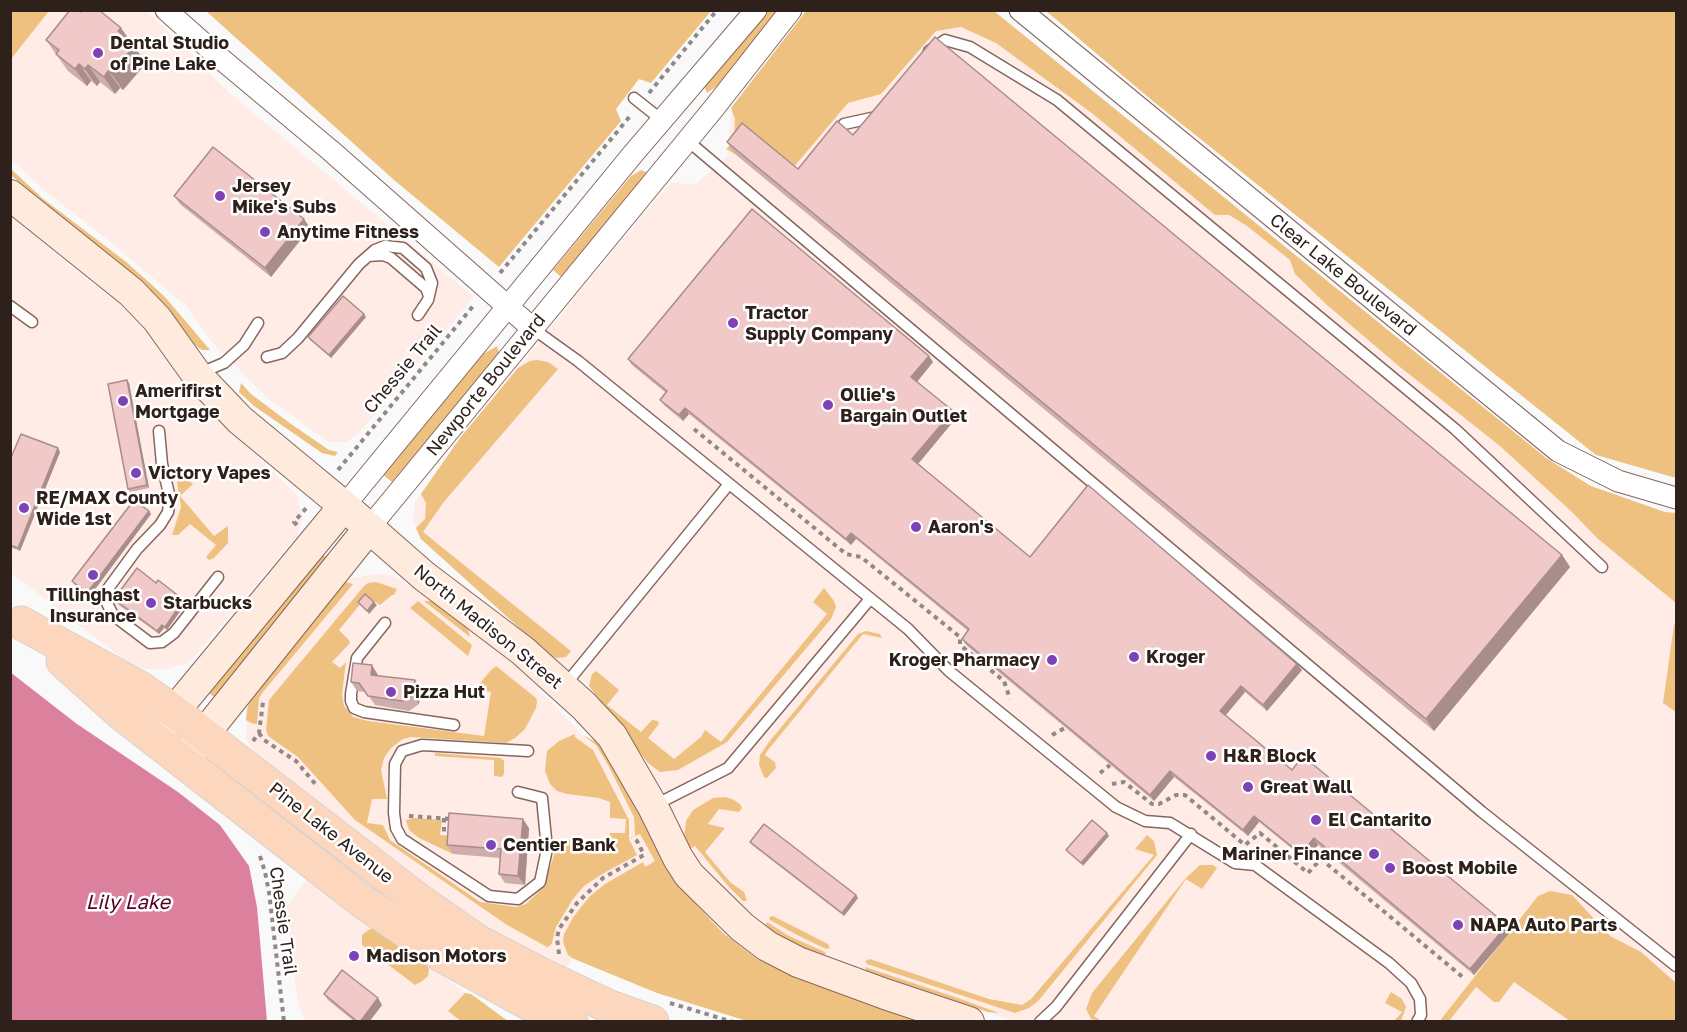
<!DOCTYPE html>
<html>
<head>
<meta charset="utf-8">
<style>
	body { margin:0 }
	#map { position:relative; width:1687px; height:1032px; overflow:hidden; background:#f9f9f9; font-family:"Golos Text",sans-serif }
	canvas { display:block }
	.frame { position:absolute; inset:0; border:12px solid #2e211c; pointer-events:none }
</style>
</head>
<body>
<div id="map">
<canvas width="1687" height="1032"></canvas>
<div class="frame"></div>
</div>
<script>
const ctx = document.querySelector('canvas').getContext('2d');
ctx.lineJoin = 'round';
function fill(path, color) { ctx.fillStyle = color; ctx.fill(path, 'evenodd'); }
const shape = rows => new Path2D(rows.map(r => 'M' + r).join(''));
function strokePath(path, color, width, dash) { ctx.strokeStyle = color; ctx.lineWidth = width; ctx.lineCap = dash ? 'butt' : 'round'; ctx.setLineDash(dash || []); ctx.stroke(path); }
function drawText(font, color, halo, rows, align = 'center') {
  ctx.font = font + ' "Golos Text",sans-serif'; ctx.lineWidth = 5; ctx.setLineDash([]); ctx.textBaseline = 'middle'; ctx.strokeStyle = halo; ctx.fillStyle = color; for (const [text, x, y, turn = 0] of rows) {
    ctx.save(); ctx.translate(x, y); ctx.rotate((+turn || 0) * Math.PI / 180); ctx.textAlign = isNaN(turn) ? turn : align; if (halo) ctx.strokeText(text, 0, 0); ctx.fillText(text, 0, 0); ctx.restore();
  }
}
const built = shape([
	[49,11,147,11,232,95,474,297,359,433,346,442,329,442,270,400,210,340,186,306,102,235,45,191,11,159,10,59],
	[808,11,984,11,1553,462,1646,534,1676,530,1676,1021,1012,1021,806,949,747,917,691,852,644,758,589,686,547,653,421,539,413,519,415,502,460,438,632,228,671,183,696,184,728,155,731,111],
	[10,215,86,279,135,314,206,408,298,496,302,516,298,535,189,663,163,670,135,668,11,573],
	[378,574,391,575,435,601,467,625,519,669,583,735,596,742,628,792,663,862,603,913,564,970,532,954,458,909,259,759,246,739,247,709,334,590,347,580,355,577],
	[307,880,334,895,503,1021,305,1021,298,1003,285,909]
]);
const green = shape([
	[11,10,49,11,11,59,10,11],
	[206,11,711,11,651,83,639,79,616,109,621,121,499,267,394,180],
	[768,11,779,11,723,82,707,93,704,86],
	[806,11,994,11,1546,458,1591,486,1665,512,1676,513,1676,603,1597,538,1573,513,1500,446,1400,367,1327,305,1295,274,1290,260,1247,226,1229,215,1215,215,1093,114,996,43,961,27,936,31,881,94,848,103,792,169,751,135,735,154,726,149,734,141,735,119,731,108],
	[1046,11,1676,11,1676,478,1596,455,1154,102],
	[10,168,42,198,125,261,151,284,165,297,210,350,202,350,196,346,162,302,133,274,26,189,11,175],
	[641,170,646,172,646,176,561,277,553,270,631,176],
	[497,346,499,353,392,482,383,475,483,354],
	[537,360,548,362,558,369,443,503,423,532,571,651,566,657,556,658,547,653,421,539,416,528,425,519,426,503,421,494,460,438,518,368,530,361],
	[241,383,251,394,291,424,329,450,338,452,335,456,322,453,254,406,239,392],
	[185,478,193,484,180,496,214,536,228,526,228,543,214,558,209,560,206,557,216,545,190,524,178,535,172,535,181,507,177,482],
	[319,552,329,559,214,697,205,690],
	[345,582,353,584,263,692,259,698,257,724,251,723,246,720,247,709,256,686],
	[376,582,397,589,394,595,392,595,380,605,367,596,339,630,349,640,350,643,332,662,340,668,346,662,342,694,344,706,353,717,368,721,484,736,491,692,479,690,477,687,491,670,496,666,536,698,537,701,536,708,525,729,515,738,506,743,411,737,403,739,391,748,384,758,381,770,387,799,372,799,367,823,383,825,390,840,480,902,516,907,526,904,544,887,559,839,609,844,610,833,625,833,626,819,610,818,610,802,599,798,567,794,557,791,550,784,545,771,547,751,559,741,575,734,575,737,593,750,629,820,629,839,637,855,604,873,584,886,573,899,556,927,552,943,550,946,547,947,507,925,355,820,298,757,268,736,266,730,269,700,364,586,368,583],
	[824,588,834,601,836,607,831,619,727,742,678,770,660,772,648,763,589,686,592,674,596,671,619,690,607,705,641,732,652,720,658,721,659,724,648,738,674,759,701,737,705,730,721,742,827,614,813,602],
	[418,601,472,645,468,656,410,608],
	[424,601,435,601,467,625,470,637],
	[1676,623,1676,712,1663,703,1674,625],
	[866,631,880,634,882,638,863,634,768,750,765,755,775,762,776,768,767,778,764,777,759,765,760,755,769,742,858,634],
	[583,735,596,742,601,748,628,792,675,882,723,933,757,959,796,978,921,1021,747,1021,657,993,574,959,568,955,563,942,564,934,574,916,590,896,605,884,643,862,645,867,655,861,640,834,635,836,634,817,608,765,596,745],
	[435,753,501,758,504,761,504,774,502,777,494,776,494,760,435,756],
	[725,797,732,799,740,804,742,808,739,812,719,809,708,824,725,828,705,852,730,882,744,892,747,901,743,901,728,886,695,846,690,849,684,838,686,821,693,810,713,798],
	[415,818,442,820,440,835,455,836,453,854,419,838,409,830,406,820],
	[1147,835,1154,841,1157,855,1039,1000,1029,1008,1015,1013,867,964,865,961,870,959,989,999,1022,1005,1031,999,1154,855,1135,849],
	[1200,865,1213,865,1217,868,1202,889,1186,879,1094,1016,1101,1021,1091,1019,1086,1009,1092,993,1185,879],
	[1550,891,1572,895,1610,936,1641,952,1676,983,1676,1021,1570,1021,1514,982,1499,1002,1494,1002,1476,987,1449,1021,1439,1022,1538,896],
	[773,916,828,944,830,948,826,949,797,935,770,920,769,917],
	[767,922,789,936,825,952,826,954,823,955,806,949,766,927,765,925],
	[370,929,376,929,426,964,429,969,428,976,421,982,415,985,362,945,362,935],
	[865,967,955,997,999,1013,988,1012,866,971],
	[1391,992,1402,999,1406,1007,1401,1021,1394,1021,1402,1012,1385,1003],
	[465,993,471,994,508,1021,461,1021,448,1011]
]);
const water = shape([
	[10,672,77,724,178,792,220,825,249,866,257,907,267,1021,11,1021]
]);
const path = shape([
	[649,93,717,10],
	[500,273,631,115],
	[694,429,846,554,861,557,960,637,960,645,1004,681,1010,699],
	[338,470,474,305],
	[297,525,294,522,308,506],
	[259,733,264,740,296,761,317,786],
	[1052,735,1065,728],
	[253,741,259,733,263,702],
	[1100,773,1110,765],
	[1112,784,1124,782,1152,804,1159,804,1176,795,1185,795,1245,845,1260,833,1308,873,1321,859,1465,979],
	[409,816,453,819],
	[444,818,444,833,452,833],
	[260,856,265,872,269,892,284,1022],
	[559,954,557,938,559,929,577,903,603,878,644,855,637,841,632,837],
	[670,1003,733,1022]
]);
const lane = shape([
	[929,51,945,40,970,47,1057,100,1455,429,1602,567],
	[634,98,663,121],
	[835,136,844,124,876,117,878,114],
	[688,141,1482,812,1676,966],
	[368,256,383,255,391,258,426,288,429,296],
	[10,306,32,322],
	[532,328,578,361,908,629,949,671,1116,807,1145,821,1170,823,1235,863,1255,865,1389,963,1411,983,1420,999,1421,1015,1417,1022],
	[267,357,282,353,298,338,359,264,375,250,385,246,403,248,426,268,432,283,428,300,418,315],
	[200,373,224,363,244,345,258,323],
	[159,431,162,464,170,498,168,512,160,525,137,549,107,590,106,601,113,615,150,643,162,642,174,633,218,577],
	[385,623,357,658,351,694,351,701,354,708,364,712,454,725],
	[565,685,729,484],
	[518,792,542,798,547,849,540,882,518,899,489,896,402,839,396,828,394,813,395,764,402,751,422,745,528,751],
	[655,805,728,768,870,599],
	[1040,1022,1056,1007,1191,834]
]);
const street = shape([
	[166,10,220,58,330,150,532,328],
	[1020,10,1558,451,1618,481,1676,498],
	[344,506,633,154,756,10],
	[369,528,714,108,791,10]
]);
const secondary = shape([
	[10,195,131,292,157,319,197,375,240,420,344,506,424,576,523,651,584,706,612,736,653,807,678,858,689,875,742,927,767,946,798,962,885,994,969,1022],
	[158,731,344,506],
	[189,753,369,528]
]);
const primary = shape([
	[21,623,140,688,173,711,417,899,477,941,540,974,610,1007,652,1022],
	[63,661,122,714,362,901,443,956,526,1002,571,1022]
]);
const wall = shape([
	[46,40,129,40,144,60,140,65,142,68,123,90,120,88,115,94,100,82,97,86,91,81,87,86,68,71],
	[853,135,1562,555,1570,567,1434,731,735,154,727,142,798,169],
	[174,196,310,228,271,277,181,205],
	[366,317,331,358,310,340,308,337],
	[929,356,933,362,917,382,953,411,957,417,918,464,1030,557,1297,664,1302,670,1267,711,1245,692,1226,715,1292,770,1511,931,1474,975,1318,845,1306,860,1259,822,1248,836,1174,777,1154,801,966,645,962,639,968,631,856,539,851,545,689,414,683,421,665,406,660,400,666,393,632,365,628,359],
	[129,383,149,488,130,492,128,489],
	[60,452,20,551,10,547,10,460],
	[149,511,151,514,90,596,74,584,72,581],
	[156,583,186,603,167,630,164,628,159,634,116,603,114,599],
	[378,675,378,676,415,680,421,689,419,704,409,711,375,705,366,692,357,691,351,682],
	[529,828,525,885,505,883,499,874,500,858,453,854,447,845],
	[750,842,858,898,844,916,752,845],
	[324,994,382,1005,369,1022,355,1022,328,1000]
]);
const shadedWall = shape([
	[121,28,144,60,140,65,142,68,123,90,111,73,118,31],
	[79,64,91,81,87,86,75,69],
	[88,65,100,82,97,86,85,69],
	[108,71,120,88,115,94,104,77],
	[304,219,310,228,271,277,265,268],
	[364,314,366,317,331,358,329,355],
	[929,356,933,362,916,383,911,377],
	[127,380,129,383,149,488,147,485],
	[685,408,689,414,683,421,679,415],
	[953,411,957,417,917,465,912,459],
	[58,448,60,452,20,551,18,548],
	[149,511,151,514,90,596,87,593],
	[851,533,856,539,851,545,846,539],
	[1562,555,1570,567,1434,731,1426,719],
	[184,600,186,603,167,630,165,627],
	[374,602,377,605,369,614,367,611],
	[162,625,164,628,159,634,157,631],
	[1297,664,1302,670,1267,711,1263,705],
	[372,665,378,675,377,684,371,675],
	[415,680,421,689,419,704,413,695],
	[1241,686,1245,692,1224,717,1220,711],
	[1170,771,1174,777,1154,801,1150,795],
	[1254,816,1259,822,1248,836,1243,830],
	[523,819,529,828,525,885,518,876],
	[1107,833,1109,836,1083,866,1081,863],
	[1314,838,1318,845,1306,860,1301,854],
	[856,895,858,898,844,916,842,913],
	[1507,925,1511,931,1474,975,1470,969],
	[378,998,382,1005,369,1022,360,1022]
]);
const building = shape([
	[70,10,78,10,81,12,82,10,99,10,121,28,118,31,132,43,128,49,130,51,111,73,108,71,104,77,88,65,85,69,79,64,75,69,56,54,59,50,46,40,70,10],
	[935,37,1562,555,1426,719,727,142,742,123,798,169,837,121,853,135,935,37],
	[213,147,304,219,265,268,174,196,213,147],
	[752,209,929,356,911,377,953,411,912,459,1030,557,1088,485,1297,664,1263,705,1241,686,1220,711,1292,770,1303,756,1507,925,1470,969,1314,838,1301,854,1254,816,1243,830,1170,771,1150,795,962,639,969,629,851,533,846,539,685,408,679,415,660,400,667,391,628,359,752,209],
	[343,296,364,314,329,355,308,337,343,296],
	[127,380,147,485,128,489,108,384,127,380],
	[21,434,58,448,18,548,10,545,10,460,21,434],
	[134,500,149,511,87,593,72,581,134,500],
	[137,568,156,583,158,580,184,600,165,627,162,625,157,631,114,599,137,568],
	[365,594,374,602,367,611,358,602,365,594],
	[353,663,372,665,371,675,415,680,413,695,402,701,368,696,359,683,351,682,353,663],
	[449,813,523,819,518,876,499,874,501,849,447,845,449,813],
	[1092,820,1107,833,1081,863,1066,850,1092,820],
	[764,824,856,895,842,913,750,842,764,824],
	[342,970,378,998,360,1022,358,1022,324,994,342,970]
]);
const markers = [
	[98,53,6,"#7e42b7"],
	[220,196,6,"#7e42b7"],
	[265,232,6,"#7e42b7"],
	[733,323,6,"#7e42b7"],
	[123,401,6,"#7e42b7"],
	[828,405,6,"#7e42b7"],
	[136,473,6,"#7e42b7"],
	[24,508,6,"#7e42b7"],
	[916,527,6,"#7e42b7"],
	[93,575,6,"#7e42b7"],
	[151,603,6,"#7e42b7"],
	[1134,657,6,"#7e42b7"],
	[1052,660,6,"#7e42b7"],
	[391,692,6,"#7e42b7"],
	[1211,756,6,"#7e42b7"],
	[1248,787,6,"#7e42b7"],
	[1316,820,6,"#7e42b7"],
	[491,845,6,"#7e42b7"],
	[1374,854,6,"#7e42b7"],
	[1390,868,6,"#7e42b7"],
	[1458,925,6,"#7e42b7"],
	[354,956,6,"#7e42b7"]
];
const poiNames = [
	["Dental Studio",110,43],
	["of Pine Lake",110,64],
	["Jersey",232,186],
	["Mike's Subs",232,207],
	["Anytime Fitness",277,232],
	["Tractor",745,313],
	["Supply Company",745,334],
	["Amerifirst",135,391],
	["Mortgage",135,412],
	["Ollie's",840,395],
	["Bargain Outlet",840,416],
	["Victory Vapes",148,473],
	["RE/MAX County",36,498],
	["Wide 1st",36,519],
	["Aaron's",928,527],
	["Tillinghast",93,595,"center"],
	["Insurance",93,616,"center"],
	["Starbucks",163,603],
	["Kroger",1146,657],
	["Kroger Pharmacy",1040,660,"right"],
	["Pizza Hut",403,692],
	["H&R Block",1223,756],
	["Great Wall",1260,787],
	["El Cantarito",1328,820],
	["Centier Bank",503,845],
	["Mariner Finance",1362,854,"right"],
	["Boost Mobile",1402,868],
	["NAPA Auto Parts",1470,925],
	["Madison Motors",366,956]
];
const streetNames = [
	["Clear Lake Boulevard",1343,275,39],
	["Chessie Trail",403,369,-50],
	["Newporte Boulevard",486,385,-51],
	["North Madison Street",488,627,39],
	["Pine Lake Avenue",331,833,38],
	["Chessie Trail",283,921,82]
];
const waterNames = [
	["Lily Lake",128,903]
];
fill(built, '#ffece6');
fill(green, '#efc180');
fill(water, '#dc819d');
strokePath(lane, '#86665c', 13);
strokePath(street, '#86665c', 23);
strokePath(secondary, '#86665c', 32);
strokePath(primary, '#d5d3d2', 35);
strokePath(path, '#908987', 4, [4.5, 4.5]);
strokePath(lane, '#fff', 10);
strokePath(street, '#fff', 21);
strokePath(secondary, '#feebde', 30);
strokePath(primary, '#fdd7bd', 33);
fill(wall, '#ceadac');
fill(shadedWall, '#a88d8c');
fill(building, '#f0c9c8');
strokePath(building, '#a88d8c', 1.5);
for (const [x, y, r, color] of markers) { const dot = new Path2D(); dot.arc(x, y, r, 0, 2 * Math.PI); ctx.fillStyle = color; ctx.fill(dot); strokePath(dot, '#fff', 2); }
drawText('bold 18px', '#2e211c', '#fff', poiNames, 'left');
drawText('18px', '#2e211c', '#fff', streetNames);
drawText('italic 20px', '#540028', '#fff', waterNames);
</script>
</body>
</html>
